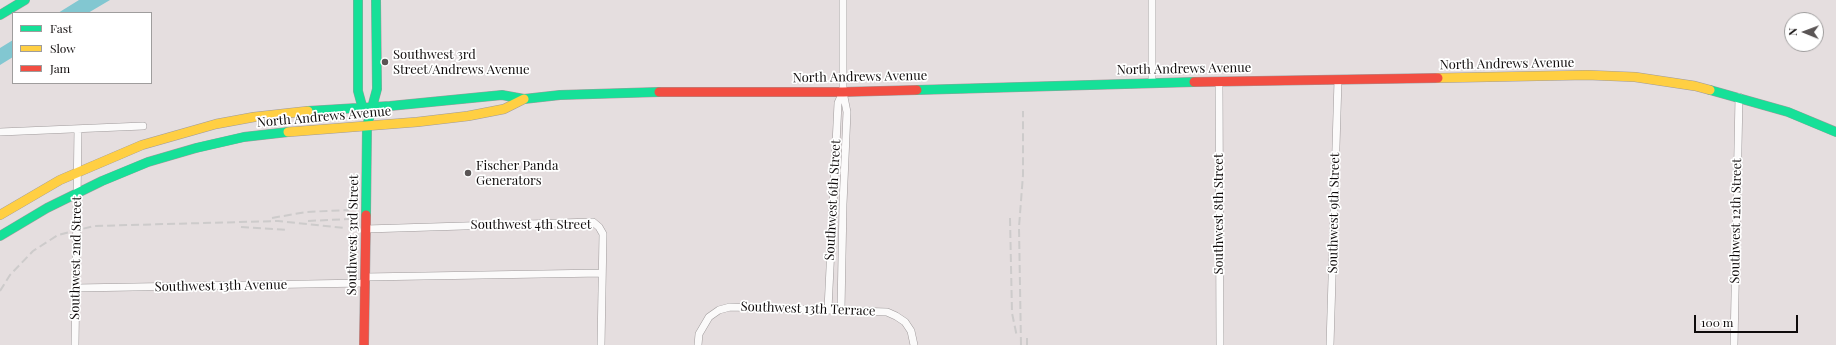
<!DOCTYPE html>
<html>
<head>
<meta charset="utf-8">
<style>
	body { margin:0 }
	#map { position:relative; width:1836px; height:345px; overflow:hidden; background:#e5dedf; font-family:"Playfair Display",serif }
	canvas { display:block }
	.legend { position:absolute; left:12px; top:12px; width:140px; height:72px; box-sizing:border-box; background:#fff; border:1px solid #9f9d9d; margin:0; padding:5px 7px; list-style:none; font-size:12px; color:#0f0b0b }
	.legend li { display:flex; align-items:center; gap:8px; height:20px }
	.legend b { width:20px; border:1px solid #9f9d9d }
	.north { position:absolute; left:1784px; top:12px; width:40px; height:40px; box-sizing:border-box; background:#fff; border:1px solid #9f9d9d; border-radius:50%; rotate:271deg; font-size:11px; font-weight:700; line-height:16px; text-align:center; color:#0f0b0b }
	.north::after { content:''; display:block; margin:auto; width:14px; height:18px; background:#5a5555; clip-path:polygon(50% 0,100% 100%,50% 72%,0 100%) }
	.scale { position:absolute; left:1694px; top:315px; width:104px; height:18px; box-sizing:border-box; border:2px solid #0f0b0b; border-top:0; padding-left:5px; font-size:12px; line-height:14px; white-space:nowrap; color:#0f0b0b; -webkit-text-stroke:3px #fff; paint-order:stroke }
</style>
</head>
<body>
<div id="map">
<canvas width="1836" height="345"></canvas>
<ul class="legend">
<li><b style="height:5px;background:#16e098"></b>Fast</li>
<li><b style="height:5px;background:#ffcf43"></b>Slow</li>
<li><b style="height:5px;background:#f24e42"></b>Jam</li>
</ul>
<div class="north">N</div>
<div class="scale">100 m</div>
</div>
<script>
const ctx = document.querySelector('canvas').getContext('2d');
ctx.lineJoin = 'round';
function fill(path, color) { ctx.fillStyle = color; ctx.fill(path, 'evenodd'); }
const shape = rows => new Path2D(rows.map(r => 'M' + r).join(''));
function strokePath(path, color, width, dash) { ctx.strokeStyle = color; ctx.lineWidth = width; ctx.lineCap = dash ? 'butt' : 'round'; ctx.setLineDash(dash || []); ctx.stroke(path); }
function drawText(font, color, halo, rows, align = 'center') {
  ctx.font = font + ' "Playfair Display",serif'; ctx.lineWidth = 3.5; ctx.setLineDash([]); ctx.textBaseline = 'middle'; ctx.strokeStyle = halo; ctx.fillStyle = color; for (const [text, x, y, turn = 0] of rows) {
    ctx.save(); ctx.translate(x, y); ctx.rotate((+turn || 0) * Math.PI / 180); ctx.textAlign = isNaN(turn) ? turn : align; if (halo) ctx.strokeText(text, 0, 0); ctx.fillText(text, 0, 0); ctx.restore();
  }
}
const water = shape([
	[79,0,110,0,88,13,58,13],
	[13,40,13,57,0,65,0,48]
]);
const street = shape([
	[1152,0,1152,82],
	[1219,82,1220,345],
	[0,132,143,126],
	[366,229,593,222,599,227,603,234,601,345],
	[365,277,602,273],
	[76,288,365,283],
	[828,309,838,103,843,92],
	[841,309,843,204,847,112,843,92,843,0],
	[75,345,78,129],
	[698,345,699,334,709,317,719,310,730,307,887,312,896,316,905,322,911,331,914,345],
	[1330,345,1338,80],
	[1734,345,1739,97]
]);
const fast = shape([
	[358,0,358,91,364,113],
	[0,15,25,0],
	[917,90,1194,82],
	[1710,90,1788,112,1836,132],
	[308,111,390,106,502,95,524,99,560,95,659,92],
	[366,215,367,126,377,89,376,0],
	[0,236,47,208,102,181,148,162,196,148,244,137,288,132]
]);
const slow = shape([
	[1438,78,1587,75,1635,77,1695,86,1710,90],
	[288,132,417,122,468,116,504,109,524,99],
	[0,215,60,180,142,145,216,124,254,117,308,111]
]);
const jam = shape([
	[1194,82,1438,78],
	[659,92,843,92,917,90],
	[364,345,366,215]
]);
const rail = shape([
	[272,218,306,212,349,210],
	[1010,218,1012,313,1017,337],
	[308,221,350,219],
	[241,227,287,230],
	[0,291,10,275,33,251,58,235,94,226,278,221,345,228],
	[1027,338,1027,345],
	[1021,345,1019,227,1023,175,1023,111]
]);
const markers = [
	[385,62,4,"#5a5555"],
	[468,173,4,"#5a5555"]
];
const poiNames = [
	["Southwest 3rd",393,55],
	["Street/Andrews Avenue",393,70],
	["Fischer Panda",476,166],
	["Generators",476,181]
];
const streetNames = [
	["North Andrews Avenue",1507,64,-1],
	["North Andrews Avenue",1184,69,-1],
	["North Andrews Avenue",860,77,-1],
	["North Andrews Avenue",324,117,-5],
	["Southwest 6th Street",833,200,-87],
	["Southwest 9th Street",1334,213,-89],
	["Southwest 8th Street",1219,214,-90],
	["Southwest 12th Street",1736,221,-89],
	["Southwest 4th Street",531,225],
	["Southwest 3rd Street",353,235,-89],
	["Southwest 2nd Street",76,258,-89],
	["Southwest 13th Avenue",221,286,-1],
	["Southwest 13th Terrace",808,309,2]
];
fill(water, '#82c7d1');
strokePath(street, '#9f9a9b', 8);
strokePath(fast, '#9f9a9b', 10);
strokePath(slow, '#9f9a9b', 10);
strokePath(jam, '#9f9a9b', 10);
strokePath(street, '#fbfafa', 7);
strokePath(fast, '#16e098', 9);
strokePath(slow, '#ffcf43', 9);
strokePath(jam, '#f24e42', 9);
strokePath(rail, '#cdcbcb', 2, [8, 4]);
for (const [x, y, r, color] of markers) { const dot = new Path2D(); dot.arc(x, y, r, 0, 2 * Math.PI); ctx.fillStyle = color; ctx.fill(dot); strokePath(dot, '#fff', 1.5); }
drawText('13px', '#0f0b0b', '#fff', poiNames, 'left');
drawText('13px', '#0f0b0b', '#fff', streetNames);
</script>
</body>
</html>
